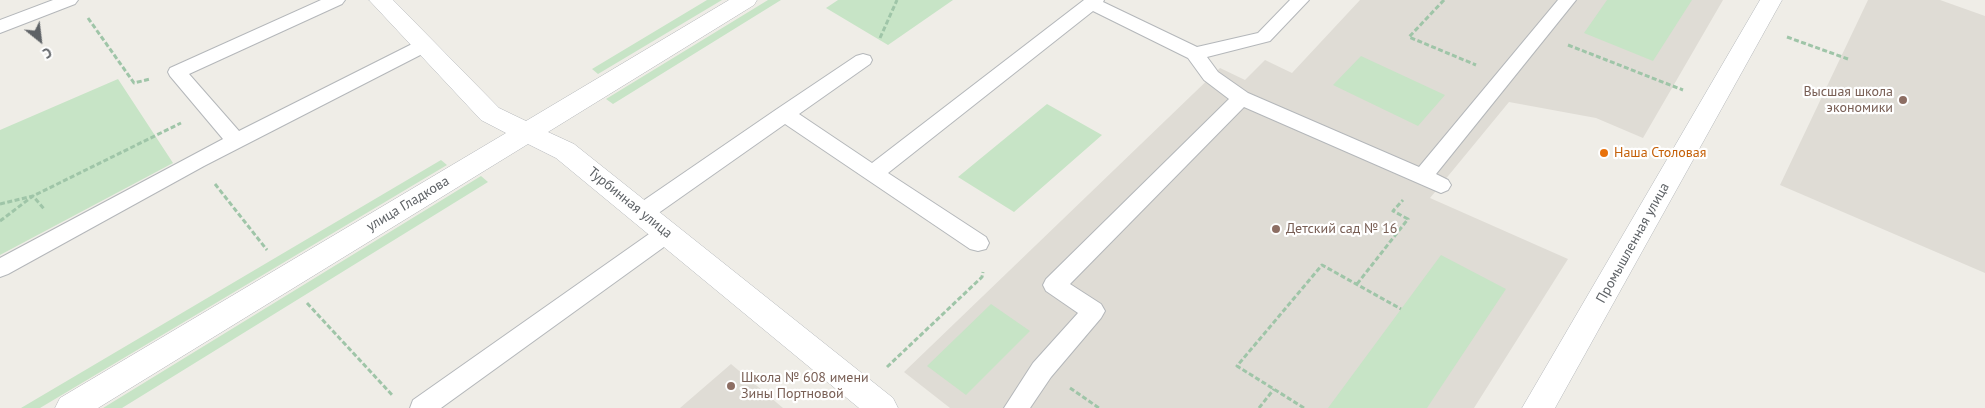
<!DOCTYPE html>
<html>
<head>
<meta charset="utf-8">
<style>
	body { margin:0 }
	#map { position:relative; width:1985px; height:408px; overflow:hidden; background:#efede7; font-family:"PT Sans",sans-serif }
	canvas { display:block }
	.north { position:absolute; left:15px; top:15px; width:50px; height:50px; -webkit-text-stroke:4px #fff; paint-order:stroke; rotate:151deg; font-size:14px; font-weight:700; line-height:20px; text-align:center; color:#5e6266 }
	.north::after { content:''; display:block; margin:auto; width:18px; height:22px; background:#5e6266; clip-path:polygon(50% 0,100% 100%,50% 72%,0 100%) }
</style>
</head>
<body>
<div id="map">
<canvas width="1985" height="408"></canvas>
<div class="north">С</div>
</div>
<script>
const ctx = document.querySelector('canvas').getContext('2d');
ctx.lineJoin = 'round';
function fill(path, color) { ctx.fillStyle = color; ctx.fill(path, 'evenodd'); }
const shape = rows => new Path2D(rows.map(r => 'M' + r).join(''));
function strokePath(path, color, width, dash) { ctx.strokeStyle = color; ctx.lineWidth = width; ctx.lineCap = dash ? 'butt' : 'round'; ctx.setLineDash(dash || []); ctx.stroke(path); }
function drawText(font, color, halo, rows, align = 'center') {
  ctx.font = font + ' "PT Sans",sans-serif'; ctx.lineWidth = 4.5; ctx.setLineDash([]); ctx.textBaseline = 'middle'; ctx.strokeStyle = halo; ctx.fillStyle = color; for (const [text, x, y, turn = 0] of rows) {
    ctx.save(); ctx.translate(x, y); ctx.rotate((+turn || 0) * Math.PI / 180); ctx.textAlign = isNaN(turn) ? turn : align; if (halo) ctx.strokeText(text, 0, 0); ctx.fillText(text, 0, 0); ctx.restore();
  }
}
const education = shape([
	[1360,0,1723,0,1643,138,1596,118,1509,102,1430,198,1568,259,1474,408,950,408,904,372,1220,68,1245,80,1265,60,1292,73],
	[1868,0,1940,0,1985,16,1985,273,1780,185],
	[731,364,783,408,680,408]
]);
const green = shape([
	[707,0,722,0,598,74,592,69],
	[768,0,781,0,613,104,606,99],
	[838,0,953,0,888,45,826,8],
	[1607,0,1692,0,1653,61,1584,33],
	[1361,56,1445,95,1418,126,1333,85],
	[118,79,173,163,0,255,0,130],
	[1047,104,1102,135,1014,212,958,177],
	[441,160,447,165,40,408,21,408],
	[481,176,488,182,122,408,103,408],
	[1441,255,1506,289,1427,408,1328,408],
	[991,304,1030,331,966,395,927,366]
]);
const path = shape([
	[1444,0,1409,37,1476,65],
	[88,18,134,83,150,79],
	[1787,37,1848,59],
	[880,38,897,0],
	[1568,45,1683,90],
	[215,184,267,250],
	[0,204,33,196,181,123],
	[0,221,33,196,45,210],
	[1357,284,1408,219,1393,211,1403,200],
	[307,303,393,396],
	[887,367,982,277,983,272],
	[1070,388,1099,408],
	[1259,408,1274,389],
	[1304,408,1237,366,1322,265,1401,309]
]);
const service = shape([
	[53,0,78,0,75,4,0,33,0,20,53,0],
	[321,0,345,0,342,4,189,74,239,131,416,42,423,40,430,42,432,46,430,50,204,166,8,274,0,277,0,258,223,139,170,76,168,72,170,68,321,0],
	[1084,0,1104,0,1103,2,1197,47,1258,33,1290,0,1309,0,1270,41,1207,57,1218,72,1248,93,1419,167,1558,0,1576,0,1436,174,1448,180,1451,185,1448,190,1441,193,1434,190,1244,107,1070,284,1101,304,1105,311,1101,318,1051,377,1030,408,1004,408,1033,363,1078,313,1046,291,1043,285,1046,279,1229,99,1204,80,1188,58,1093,11,888,173,986,237,989,243,986,249,978,251,970,249,785,124,650,219,642,221,634,219,631,213,634,207,777,109,856,56,863,54,870,56,872,60,870,64,799,114,872,163,1084,0],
	[667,225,675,227,678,233,675,239,441,408,410,408,413,400,659,227,667,225]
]);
const minor = shape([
	[369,0,393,0,499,108,526,121,729,0,757,0,754,5,548,132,574,144,893,398,898,408,859,408,556,158,528,144,98,408,55,408,60,398,506,133,481,120,369,0]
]);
const tertiary = shape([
	[1760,0,1782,0,1555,408,1522,408,1760,0]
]);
const markers = [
	[1903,100,5,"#8d6e63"],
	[1604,153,5,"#e8710a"],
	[1276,229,5,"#8d6e63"],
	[731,386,5,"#8d6e63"]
];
const educationNames = [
	["Высшая школа",1893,92,"right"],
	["экономики",1893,108,"right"],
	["Детский сад № 16",1286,229],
	["Школа № 608 имени",741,378],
	["Зины Портновой",741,394]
];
const foodNames = [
	["Наша Столовая",1614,153]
];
const streetNames = [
	["Турбинная улица",630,203,39],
	["улица Гладкова",408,204,-31],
	["Промышленная улица",1633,243,-61]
];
fill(education, '#dfdcd5');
fill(green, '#c7e4c6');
strokePath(service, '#b4b7ba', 2);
strokePath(minor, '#b4b7ba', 1);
strokePath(tertiary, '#b4b7ba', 1);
strokePath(path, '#9fc5a8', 3, [5, 2.5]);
fill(service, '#fff');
fill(minor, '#fff');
fill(tertiary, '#fff');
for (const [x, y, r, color] of markers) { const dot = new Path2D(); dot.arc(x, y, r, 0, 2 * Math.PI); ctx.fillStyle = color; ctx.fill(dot); strokePath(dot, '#fff', 2); }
drawText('14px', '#785e54', '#fff', educationNames, 'left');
drawText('14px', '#c56008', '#fff', foodNames, 'left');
drawText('14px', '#5e6266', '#fff', streetNames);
</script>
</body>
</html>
